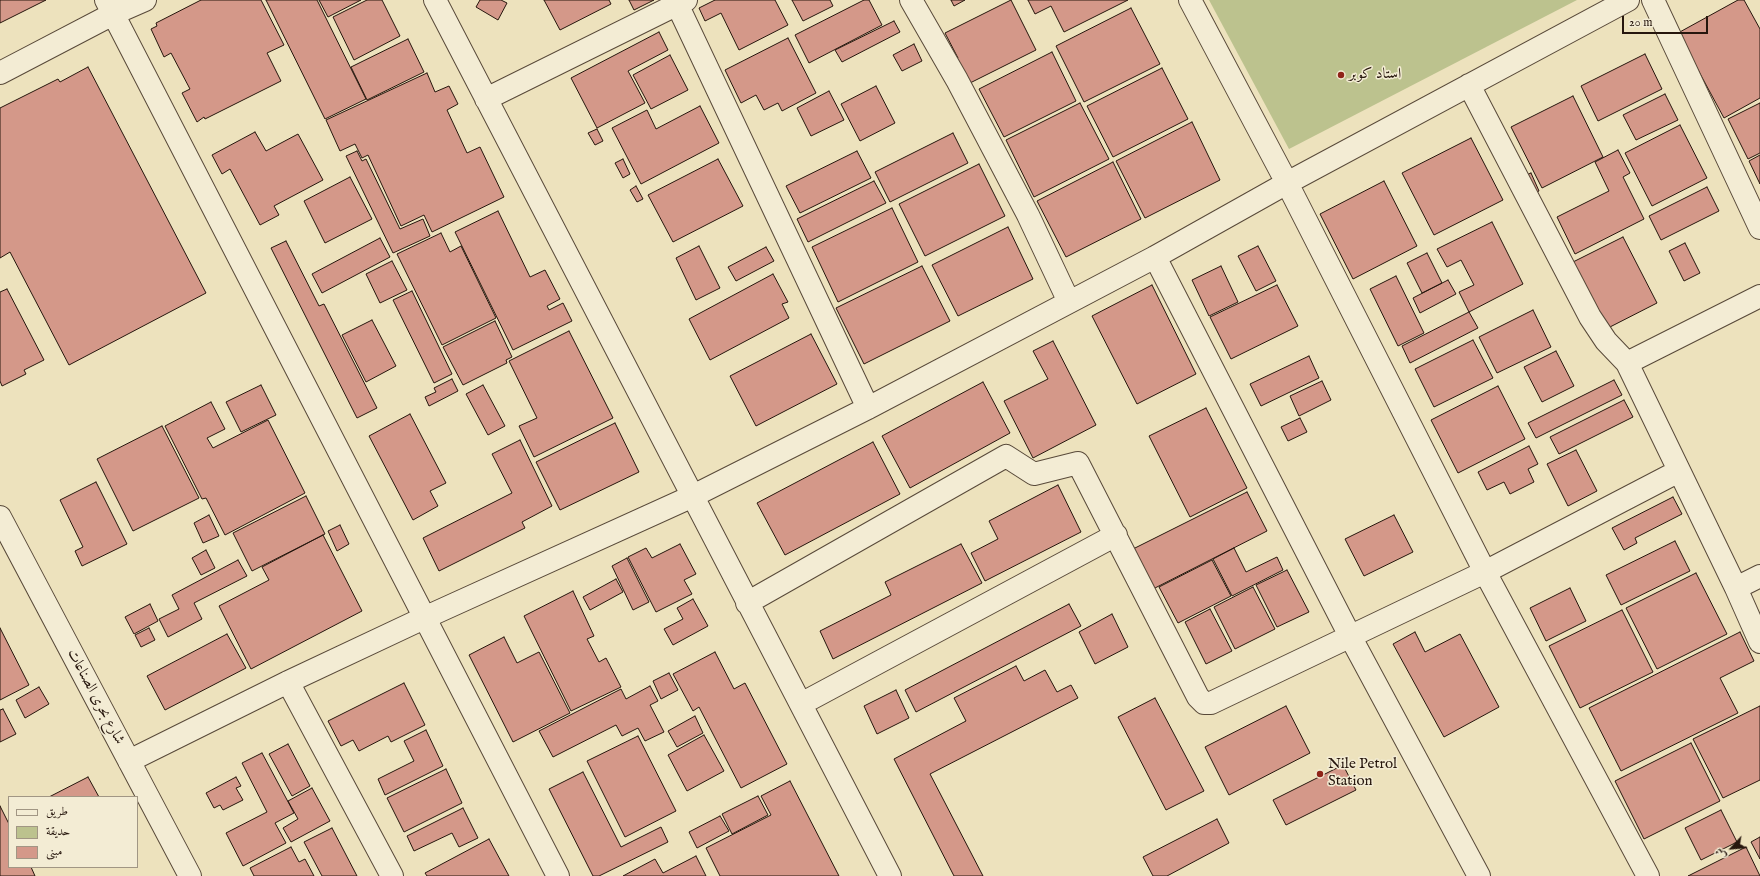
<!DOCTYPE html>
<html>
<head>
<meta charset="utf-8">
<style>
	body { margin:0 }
	#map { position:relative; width:1760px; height:876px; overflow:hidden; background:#ede2bd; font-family:"IM FELL English",Amiri,serif }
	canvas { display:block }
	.legend { position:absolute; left:8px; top:796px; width:130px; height:72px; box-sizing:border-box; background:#f3ecd4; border:1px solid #a19684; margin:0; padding:5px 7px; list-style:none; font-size:12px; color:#26160d }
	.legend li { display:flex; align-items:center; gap:8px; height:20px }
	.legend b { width:20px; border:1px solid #a19684 }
	.north { position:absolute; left:1712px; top:828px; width:40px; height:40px; -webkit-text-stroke:3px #f3ecd4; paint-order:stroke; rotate:244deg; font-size:11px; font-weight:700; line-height:16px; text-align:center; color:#26160d }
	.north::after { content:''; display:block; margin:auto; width:14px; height:18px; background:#26160d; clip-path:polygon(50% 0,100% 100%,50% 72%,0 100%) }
	.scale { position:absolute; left:1622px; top:16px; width:86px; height:18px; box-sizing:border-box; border:2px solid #26160d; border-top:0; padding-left:5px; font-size:12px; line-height:14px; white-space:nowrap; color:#26160d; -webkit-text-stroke:3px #f3ecd4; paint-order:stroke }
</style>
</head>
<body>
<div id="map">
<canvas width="1760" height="876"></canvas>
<ul class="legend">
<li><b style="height:5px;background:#f3ecd4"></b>طريق</li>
<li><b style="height:11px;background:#bcc28e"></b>حديقة</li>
<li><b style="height:11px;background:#d49889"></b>مبنى</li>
</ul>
<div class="north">ش</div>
<div class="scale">20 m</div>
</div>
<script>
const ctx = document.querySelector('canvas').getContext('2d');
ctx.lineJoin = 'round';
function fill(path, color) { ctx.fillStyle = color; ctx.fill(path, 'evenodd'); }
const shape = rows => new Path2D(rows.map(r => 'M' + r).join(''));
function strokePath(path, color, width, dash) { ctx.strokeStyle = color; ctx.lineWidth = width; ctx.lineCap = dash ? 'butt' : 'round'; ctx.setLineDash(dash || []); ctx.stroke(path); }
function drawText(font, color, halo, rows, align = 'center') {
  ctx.font = font + ' "IM FELL English",Amiri,serif'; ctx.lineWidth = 3; ctx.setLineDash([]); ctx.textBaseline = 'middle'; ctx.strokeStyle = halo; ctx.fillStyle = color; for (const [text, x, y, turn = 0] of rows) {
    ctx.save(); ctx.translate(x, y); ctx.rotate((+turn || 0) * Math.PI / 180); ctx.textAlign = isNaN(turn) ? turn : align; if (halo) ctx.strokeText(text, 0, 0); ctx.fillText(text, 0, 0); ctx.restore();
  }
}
const green = shape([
	[1209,0,1577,0,1289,149]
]);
const building = shape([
	[0,0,46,0,0,23,0,0],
	[201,0,261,0,284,45,267,53,281,81,205,119,204,117,197,122,182,93,190,89,171,53,164,57,151,29,157,26,156,23,201,0],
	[266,0,317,0,366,99,325,119,266,0],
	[319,0,361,0,328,17,319,0],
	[367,0,382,0,400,36,354,60,333,17,367,0],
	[480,0,501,0,507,3,498,20,476,7,480,0],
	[544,0,609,0,611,4,560,30,544,0],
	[629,0,654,0,634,10,629,0],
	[715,0,775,0,788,25,739,50,721,13,705,21,699,8,715,0],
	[792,0,830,0,833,6,803,21,792,0],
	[864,0,869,0,882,25,809,63,795,35,864,0],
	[951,0,965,0,954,6,951,0],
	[1011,0,1036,50,964,86,951,61,958,58,945,33,1011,0],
	[1028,0,1128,0,1064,32,1051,6,1035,14,1028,0],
	[1738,0,1744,0,1760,29,1760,98,1724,118,1678,33,1738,0],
	[1131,8,1160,64,1084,102,1056,46,1131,8],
	[894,21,900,32,842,62,835,50,894,21],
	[659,32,668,50,628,71,645,103,597,128,571,78,659,32],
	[788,38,816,93,782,111,778,103,764,110,756,95,741,103,725,70,788,38],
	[408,39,424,72,367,100,351,67,408,39],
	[914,44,922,61,902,71,893,55,914,44],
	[1052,52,1076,101,1004,137,979,89,1052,52],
	[1645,54,1662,89,1598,121,1581,86,1645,54],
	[670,55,688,90,651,109,633,75,670,55],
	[88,67,206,293,69,365,10,252,0,258,0,108,58,79,60,82,88,67],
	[1162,68,1188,119,1113,157,1087,106,1162,68],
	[427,73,435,92,449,86,458,104,447,110,467,153,480,147,504,197,432,232,424,215,401,226,368,155,362,158,355,144,340,151,326,120,427,73],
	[876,86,895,123,860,141,841,104,876,86],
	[829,91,844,120,811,136,797,108,829,91],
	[1665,94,1678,120,1636,140,1623,115,1665,94],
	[1573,96,1603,157,1542,188,1511,127,1573,96],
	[1080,103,1109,159,1034,197,1006,140,1080,103],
	[1760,103,1760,153,1748,159,1728,119,1760,103],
	[700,106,719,143,641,184,612,128,647,110,656,129,700,106],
	[1192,122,1220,180,1145,218,1116,161,1192,122],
	[1680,125,1707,178,1652,206,1625,153,1680,125],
	[597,129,603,141,595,145,588,133,597,129],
	[255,132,266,151,298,134,323,180,274,206,279,215,260,225,230,169,222,174,212,155,255,132],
	[953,133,968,163,890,202,875,172,953,133],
	[1471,138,1503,200,1434,235,1402,173,1471,138],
	[1618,150,1630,173,1623,177,1644,219,1575,254,1557,217,1609,191,1595,162,1618,150],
	[357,151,362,161,366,159,400,229,423,219,430,236,393,253,346,156,357,151],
	[857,151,871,178,800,213,786,186,857,151],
	[1760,155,1760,184,1749,161,1760,155],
	[623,159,630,174,623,178,615,163,623,159],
	[718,159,743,206,673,242,648,195,718,159],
	[1113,162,1141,219,1066,257,1037,201,1113,162],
	[979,164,1005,216,925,256,899,204,979,164],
	[1531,173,1539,191,1530,195,1522,177,1531,173],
	[350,177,372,219,325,243,304,201,350,177],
	[874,181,886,203,808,242,797,219,874,181],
	[1384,181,1417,246,1353,279,1320,214,1384,181],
	[636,186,643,199,637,202,630,190,636,186],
	[1707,187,1719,211,1661,240,1649,216,1707,187],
	[892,208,918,262,838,302,812,247,892,208],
	[498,211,530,277,545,270,560,299,547,306,549,310,563,303,572,321,513,350,455,232,498,211],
	[1492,222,1523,284,1469,312,1459,292,1474,285,1461,260,1447,267,1437,249,1492,222],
	[1008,227,1033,279,958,316,932,265,1008,227],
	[441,233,450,252,461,246,496,318,442,345,397,254,441,233],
	[1623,237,1657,303,1606,329,1573,262,1623,237],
	[380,238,390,257,322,293,312,274,380,238],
	[286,241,319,306,324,304,377,408,357,418,271,248,286,241],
	[1685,243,1700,273,1684,281,1669,251,1685,243],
	[699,246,720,288,696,300,676,258,699,246],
	[1258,246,1276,281,1256,291,1238,256,1258,246],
	[766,247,774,261,736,281,728,267,766,247],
	[1427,253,1442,283,1422,293,1407,263,1427,253],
	[392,261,407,290,380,303,366,274,392,261],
	[922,266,950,321,864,364,836,308,922,266],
	[1221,266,1238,302,1209,316,1192,280,1221,266],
	[773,274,788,302,782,304,789,318,710,360,689,319,773,274],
	[1396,276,1424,333,1398,346,1370,289,1396,276],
	[1448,280,1456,294,1420,313,1413,298,1448,280],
	[1152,285,1196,374,1137,404,1092,316,1152,285],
	[1277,285,1298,326,1231,359,1210,317,1277,285],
	[7,289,44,360,24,370,26,374,2,386,0,381,0,292,7,289],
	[412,291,452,374,434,383,393,300,412,291],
	[1533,310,1551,347,1497,373,1479,337,1533,310],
	[1469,312,1478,328,1410,363,1402,346,1469,312],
	[372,320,396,366,366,382,342,335,372,320],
	[495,321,512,357,506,360,507,363,463,385,443,347,495,321],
	[569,331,613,418,534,457,519,426,537,418,509,361,569,331],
	[811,334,837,384,756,426,730,376,811,334],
	[1473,340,1493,378,1434,407,1415,369,1473,340],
	[1053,341,1096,425,1033,458,1004,401,1048,379,1033,351,1053,341],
	[1556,351,1574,386,1542,402,1524,367,1556,351],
	[1309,356,1319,378,1261,406,1250,384,1309,356],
	[452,379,458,391,429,406,425,397,436,392,434,388,452,379],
	[1614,380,1622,395,1536,438,1528,423,1614,380],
	[1322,381,1331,400,1299,416,1290,396,1322,381],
	[983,382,1010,433,910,488,882,436,983,382],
	[261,385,276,415,241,432,226,402,261,385],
	[483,385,505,426,488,435,466,394,483,385],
	[1498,386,1525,439,1458,473,1431,420,1498,386],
	[1624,400,1633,417,1559,454,1550,437,1624,400],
	[211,402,225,429,207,438,213,448,268,420,305,493,225,535,206,498,202,499,165,426,211,402],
	[1206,408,1247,488,1190,517,1149,436,1206,408],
	[410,414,446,483,430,491,438,506,413,520,369,436,410,414],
	[1300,418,1307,432,1288,441,1281,427,1300,418],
	[615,423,639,472,560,510,536,462,615,423],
	[162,426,199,498,133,531,97,459,162,426],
	[520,440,552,506,522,522,525,528,439,571,423,538,512,493,492,454,520,440],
	[873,442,900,494,785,555,757,503,873,442],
	[1529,446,1538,464,1528,469,1534,482,1510,494,1504,482,1487,490,1478,472,1529,446],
	[1576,450,1597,491,1568,506,1547,464,1576,450],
	[96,482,127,544,82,566,75,551,83,547,60,500,96,482],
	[1058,485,1081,532,985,581,971,553,998,539,989,521,1058,485],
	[1247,492,1267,531,1153,589,1133,549,1247,492],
	[306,496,325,534,252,571,233,533,306,496],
	[1673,497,1682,514,1635,538,1637,543,1624,550,1612,528,1673,497],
	[209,515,219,536,203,543,194,523,209,515],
	[1394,515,1413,552,1364,576,1345,539,1394,515],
	[340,525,349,544,337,551,328,531,340,525],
	[323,535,362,611,251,669,219,606,269,580,262,567,323,535],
	[1675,541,1690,571,1621,605,1606,575,1675,541],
	[680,544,696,574,684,580,692,594,656,612,628,557,646,548,652,558,680,544],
	[961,544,982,583,833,659,820,631,891,595,885,582,961,544],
	[1234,548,1246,572,1277,557,1283,570,1232,596,1213,559,1234,548],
	[206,550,215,568,201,575,192,558,206,550],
	[627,558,649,602,633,610,612,566,627,558],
	[238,560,247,576,194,603,202,619,168,637,159,619,179,609,172,595,238,560],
	[1212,560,1231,596,1178,623,1159,587,1212,560],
	[1287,570,1309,612,1277,627,1256,585,1287,570],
	[1696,573,1727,634,1657,669,1626,608,1696,573],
	[616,579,623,592,590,610,583,597,616,579],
	[1253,587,1275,629,1235,649,1214,607,1253,587],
	[1570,588,1586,621,1546,641,1530,608,1570,588],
	[573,591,594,636,587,639,599,662,606,658,621,687,571,711,524,616,573,591],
	[693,599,708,626,673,645,664,629,683,619,677,608,693,599],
	[150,604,158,621,134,634,125,617,150,604],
	[1069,604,1081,626,916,712,905,690,1069,604],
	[1210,609,1232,651,1206,664,1185,622,1210,609],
	[1622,610,1653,672,1580,708,1549,646,1622,610],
	[1112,614,1128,647,1095,664,1079,632,1112,614],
	[0,628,29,685,0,700,0,628],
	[149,628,155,640,141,647,135,635,149,628],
	[1415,632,1425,652,1460,634,1499,707,1444,737,1393,644,1415,632],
	[1740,632,1754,661,1720,678,1738,713,1621,771,1589,708,1740,632],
	[227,634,246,668,165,710,147,676,227,634],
	[504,637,517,663,539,652,570,713,513,742,469,655,504,637],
	[715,652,734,689,745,683,787,764,741,788,699,707,693,711,673,674,715,652],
	[1016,666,1024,681,1045,670,1057,692,1071,685,1078,698,930,774,983,876,954,876,894,759,966,721,954,698,1016,666],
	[669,673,678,690,661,699,653,681,669,673],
	[404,683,425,725,391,742,388,736,359,751,353,740,341,746,328,721,404,683],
	[650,686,658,701,650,705,664,732,645,741,638,728,622,736,616,725,553,757,539,731,621,689,626,699,650,686],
	[39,687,49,704,25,718,16,700,39,687],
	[896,690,909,718,877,734,864,706,896,690],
	[1155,698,1204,791,1166,810,1118,717,1155,698],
	[1286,706,1310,753,1229,795,1205,747,1286,706],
	[1760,706,1760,780,1723,798,1693,739,1760,706],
	[3,709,16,734,0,742,0,710,3,709],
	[695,716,703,733,677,747,668,731,695,716],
	[426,730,443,766,385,795,378,779,414,761,404,741,426,730],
	[704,735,724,771,687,791,668,755,704,735],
	[638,736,676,811,625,837,587,761,638,736],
	[1691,743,1720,801,1644,839,1615,781,1691,743],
	[288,744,310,786,292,796,269,754,288,744],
	[262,753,294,813,275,823,286,843,243,866,226,833,267,812,242,763,262,753],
	[1343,765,1356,790,1286,825,1273,800,1343,765],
	[446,769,462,803,404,832,387,798,446,769],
	[583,772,621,847,661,827,668,842,599,876,593,876,549,789,583,772],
	[88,777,99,797,49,797,88,777],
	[236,777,241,786,236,788,243,800,223,810,220,805,214,808,206,793,236,777],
	[790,781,839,876,720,876,706,848,771,815,761,796,790,781],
	[312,788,330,821,291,842,283,828,298,819,288,801,312,788],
	[758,796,768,815,732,834,722,814,758,796],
	[0,806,9,824,9,867,31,867,35,876,0,876,0,806],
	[463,808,478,838,459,847,452,833,414,851,407,836,463,808],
	[1721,810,1737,842,1701,860,1685,828,1721,810],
	[720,816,729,831,697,848,689,832,720,816],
	[1217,819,1229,843,1167,876,1153,876,1143,857,1217,819],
	[332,828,357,876,322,876,304,842,332,828],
	[1760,837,1760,859,1751,842,1760,837],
	[489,839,509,876,427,876,425,873,489,839],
	[291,847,299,862,305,859,314,876,254,876,250,868,291,847],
	[1746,847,1760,876,1688,876,1746,847],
	[696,856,706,876,623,876,655,859,663,873,696,856]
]);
const minor = shape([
	[106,0,558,876],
	[435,0,890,876],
	[911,0,957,80,1028,215,1069,302],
	[1190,0,1287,183,1485,572,1648,876],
	[1653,0,1760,228],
	[677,4,868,408],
	[0,73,113,14,145,0],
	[1469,85,1590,317,1606,341,1627,363,1736,588,1760,642],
	[486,99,686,0],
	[1155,257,1350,636,1479,876],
	[1627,363,1760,296],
	[0,517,190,876],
	[1736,588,1760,576],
	[747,603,1006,456,1034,474,1078,463,1198,697,1204,703,1211,703,1485,572,1679,471],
	[288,682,392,876],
	[801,704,1116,535],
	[129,761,288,682,424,618,693,496,868,408,1155,257,1287,183,1628,0]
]);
const markers = [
	[1341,75,4,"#8f2418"],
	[1320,774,4,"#8f2418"]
];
const poiNames = [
	["استاد كوبر",1349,75],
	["Nile Petrol",1328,765],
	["Station",1328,782]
];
const streetNames = [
	["شارع بحرى الصناعات",95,697,62]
];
fill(green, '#bcc28e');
fill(building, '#d49889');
strokePath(building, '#26160d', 1);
strokePath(minor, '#584939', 24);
strokePath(minor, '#f3ecd4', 22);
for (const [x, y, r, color] of markers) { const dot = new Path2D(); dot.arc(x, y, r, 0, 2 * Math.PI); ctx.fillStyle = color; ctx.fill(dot); strokePath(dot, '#f3ecd4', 1.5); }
drawText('15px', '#26160d', '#f3ecd4', poiNames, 'left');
drawText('15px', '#26160d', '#f3ecd4', streetNames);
</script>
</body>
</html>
